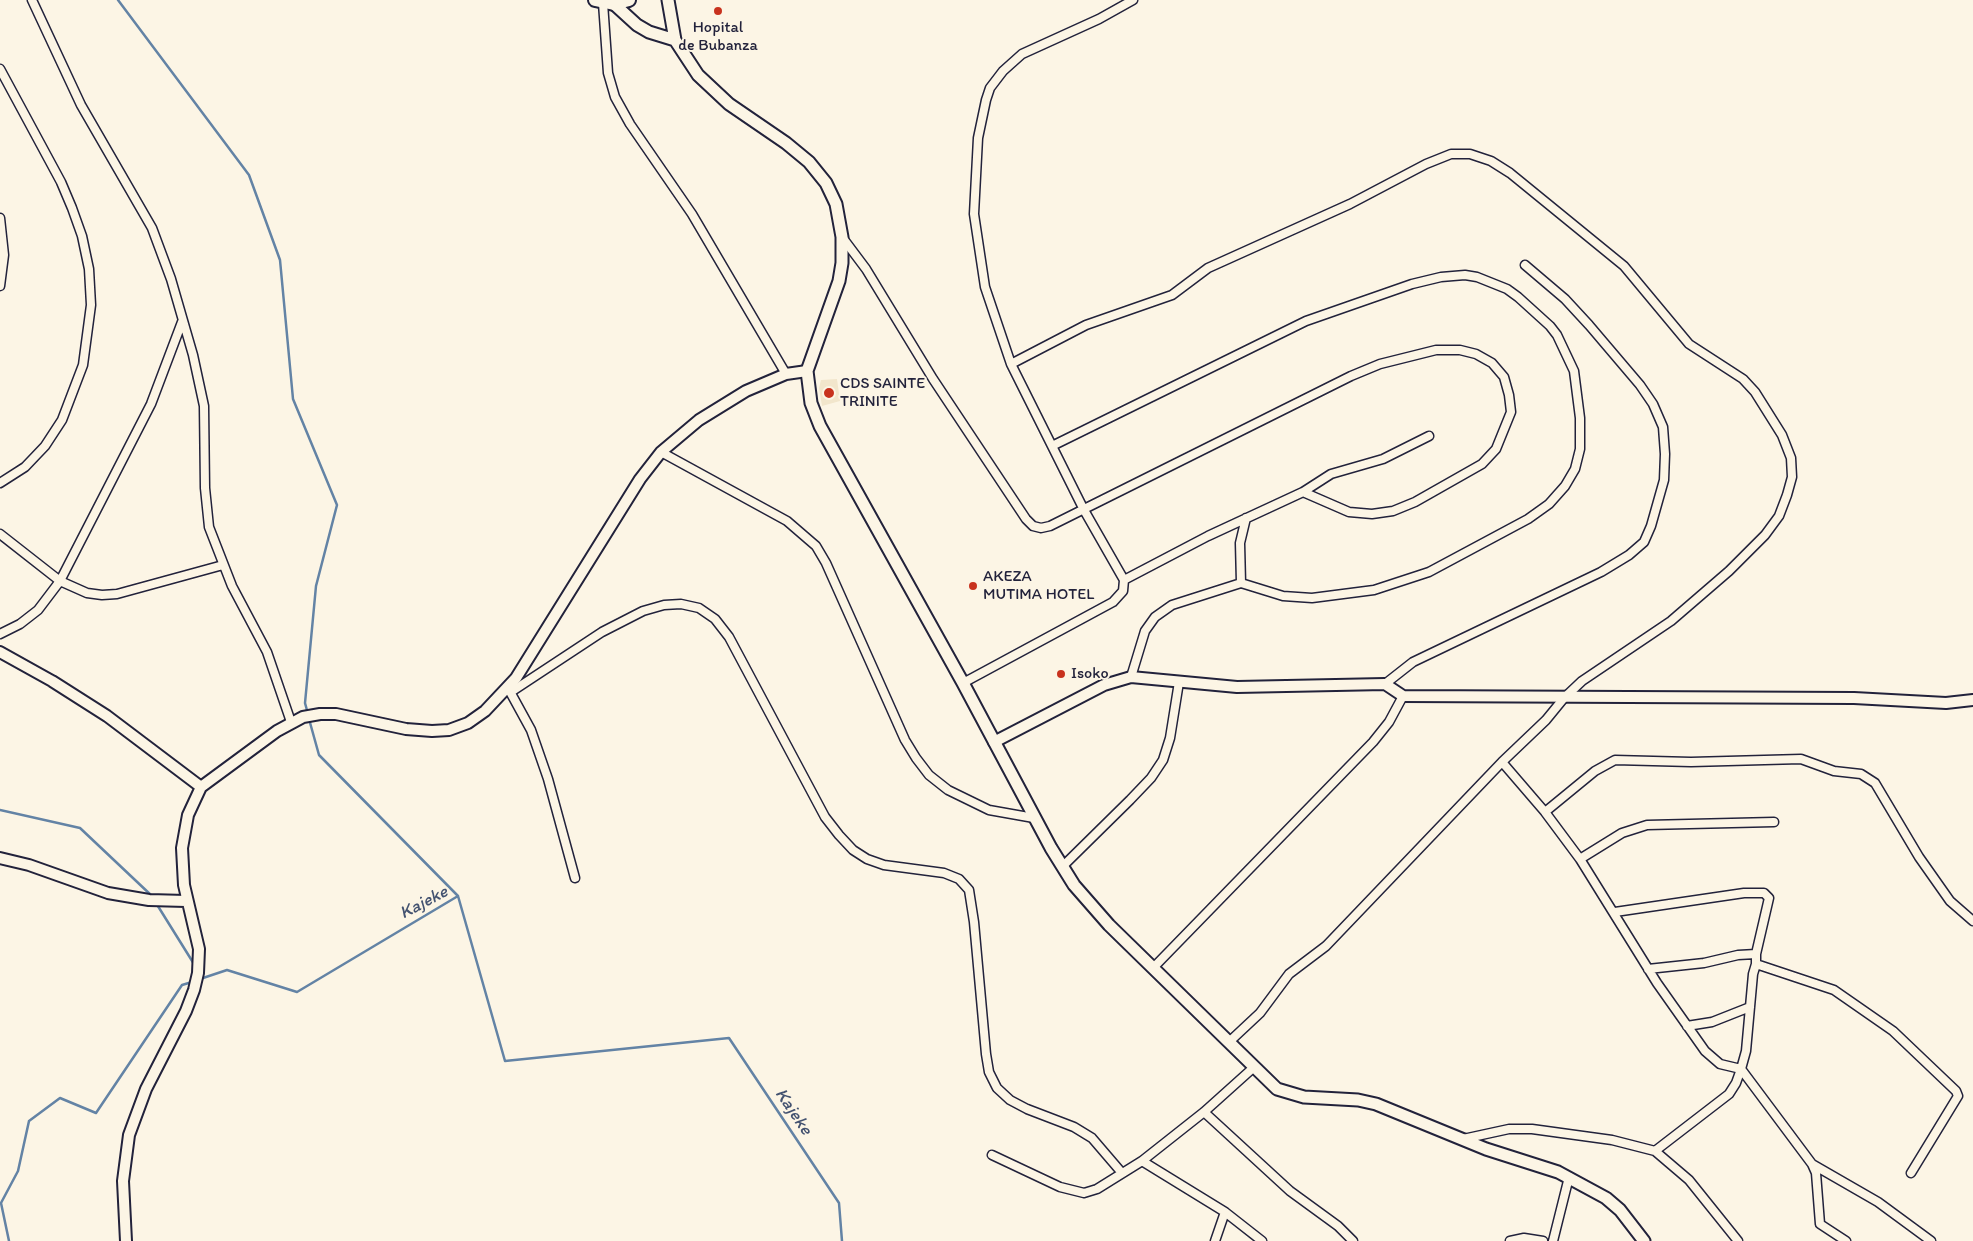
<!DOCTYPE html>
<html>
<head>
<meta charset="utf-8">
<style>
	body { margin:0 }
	canvas { display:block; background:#fcf5e5 }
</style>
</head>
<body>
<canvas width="1973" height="1241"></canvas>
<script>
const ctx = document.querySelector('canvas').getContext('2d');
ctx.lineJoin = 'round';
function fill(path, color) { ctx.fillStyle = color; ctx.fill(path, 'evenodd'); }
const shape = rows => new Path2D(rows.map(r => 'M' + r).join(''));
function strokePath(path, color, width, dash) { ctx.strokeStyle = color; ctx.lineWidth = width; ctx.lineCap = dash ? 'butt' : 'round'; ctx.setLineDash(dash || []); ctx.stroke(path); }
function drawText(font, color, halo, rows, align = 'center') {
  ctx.font = font + ' Itim,sans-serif'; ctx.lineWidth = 4; ctx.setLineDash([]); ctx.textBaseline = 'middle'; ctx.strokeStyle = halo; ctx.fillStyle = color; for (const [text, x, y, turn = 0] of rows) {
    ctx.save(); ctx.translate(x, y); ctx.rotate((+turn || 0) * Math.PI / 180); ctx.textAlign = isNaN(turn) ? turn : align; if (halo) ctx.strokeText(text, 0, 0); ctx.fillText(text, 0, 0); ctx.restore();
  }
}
const built = shape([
	[837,379,840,401,822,406,819,388,821,380]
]);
const stream = shape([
	[118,0,249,175,280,260,293,399,337,505,316,586,305,703,308,714],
	[309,719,319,755,458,896],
	[0,810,80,828,152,896],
	[156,903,194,964],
	[200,979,227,970,297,992,458,896,505,1061,729,1038,839,1203,842,1241],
	[9,1241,1,1203,18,1171,29,1121,60,1098,96,1113,182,985,192,982]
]);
const minor = shape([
	[32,0,81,105,152,228,171,279,193,355,204,406,205,488,209,527,232,586,267,652,291,722],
	[603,3,608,73,615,97,630,124,692,214,786,374],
	[0,69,61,182,72,208,82,236,89,269,91,305,83,365,62,420,45,446,25,467,0,483],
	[0,218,4,255,0,286],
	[842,237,866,269,933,379,1026,519,1033,526,1041,528,1050,526,1351,376,1380,364,1436,350,1460,350,1476,354,1492,363,1504,377,1509,395,1511,412,1496,449,1482,464,1415,502,1393,511,1372,514,1349,512,1303,492,1331,474,1383,459,1429,436],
	[1011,364,985,287,974,214,978,138,986,100,990,88,1003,71,1022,54,1099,19,1133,0],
	[1052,446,1306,321,1412,284,1441,277,1465,275,1477,277,1507,289,1518,297,1550,326,1557,335,1574,371,1580,418,1580,449,1575,469,1565,486,1549,504,1528,519,1429,572,1374,590,1312,598,1283,596,1241,583,1172,605,1155,617,1145,631,1131,677],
	[661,452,787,521,816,546,826,563,905,740,916,758,929,775,948,790,989,810,1034,818],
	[0,534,60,581,87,593,102,595,117,594,223,565],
	[1124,580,1208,536,1303,492],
	[1241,583,1240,543,1246,518],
	[0,634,20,624,38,610,60,581,151,404,182,322],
	[963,683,1113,602,1123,591,1124,580,1084,510,1011,364,1086,325,1172,295,1208,268,1350,204,1426,164,1451,154,1470,154,1491,161,1510,173,1624,266,1689,344,1743,379,1755,392,1782,435,1791,458,1792,477,1787,495,1779,516,1765,535,1729,571,1671,621,1582,681,1564,698,1546,720,1502,762,1326,946,1289,974,1260,1013,1229,1042],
	[1385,684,1413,662,1601,572,1629,555,1644,542,1651,526,1664,480,1665,454,1663,427,1653,404,1640,385,1589,325,1565,299,1525,265],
	[508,688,531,730,548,779,575,878],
	[511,692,602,632,643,611,664,605,681,604,699,608,715,619,729,637,825,817,839,835,853,850,867,859,884,865,944,873,959,879,969,890,974,922,986,1054,989,1072,997,1088,1010,1100,1027,1109,1074,1127,1092,1138,1122,1173],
	[1502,762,1545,812,1580,859,1657,983,1705,1051,1720,1064,1741,1069,1736,1083,1729,1094,1655,1151],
	[1545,812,1595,771,1615,760,1691,762,1801,759,1834,771,1861,774,1875,783,1919,857,1950,901,1973,921],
	[1580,859,1622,833,1647,825,1774,822],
	[1062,867,1130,800,1151,778,1163,760,1170,738,1179,682],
	[1615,912,1744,893,1764,893,1769,898,1756,954],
	[1756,964,1753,974,1746,1051,1741,1069,1812,1164,1816,1173,1820,1224,1846,1241],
	[1154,967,1373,742,1389,722,1403,696],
	[1648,969,1704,963,1738,955,1756,954,1756,964,1834,990,1893,1031,1956,1091,1958,1096,1911,1173],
	[1687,1026,1712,1022,1750,1007],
	[1204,1112,1290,1191,1338,1226,1353,1241],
	[1463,1139,1509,1129,1532,1129,1612,1140,1655,1151,1689,1180,1738,1241],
	[992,1155,1060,1187,1084,1193,1097,1189,1142,1161,1204,1112,1253,1068],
	[1142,1161,1225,1212,1262,1241],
	[1812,1164,1878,1202,1931,1241],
	[1215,1241,1225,1212],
	[1510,1241,1524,1238,1543,1241],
	[1553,1241,1569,1177]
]);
const tertiary = shape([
	[0,652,52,681,107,716,201,787],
	[994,742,1104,685,1131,677,1237,687,1385,684,1403,696,1854,698,1946,703,1973,700],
	[0,858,29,865,108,893,149,900,186,901],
	[126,1241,123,1181,129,1135,146,1089,186,1011,194,990,198,973,199,949,184,885,182,848,188,815,201,787,277,731,303,717,320,714,336,714,406,729,432,731,449,730,468,723,485,711,516,678,640,479,661,452,699,420,746,391,786,374,807,371]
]);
const secondary = shape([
	[668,0,675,40,698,75,729,104,786,143,809,162,826,183,836,204,842,237,842,263,839,281,807,371,811,403,820,426,963,683,1051,848,1074,885,1109,925,1277,1089,1304,1097,1358,1100,1376,1104,1486,1149,1558,1172,1606,1198,1620,1210,1644,1241],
	[614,4,637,25,649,32,675,40]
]);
const primary = shape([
	[595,0,614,4,629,0]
]);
const markers = [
	[718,11,5,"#c8321e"],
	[829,393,6,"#c8321e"],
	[973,586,5,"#c8321e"],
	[1061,674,5,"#c8321e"]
];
const poiNames = [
	["Hopital",718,28,"center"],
	["de Bubanza",718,46,"center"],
	["CDS SAINTE",840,384],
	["TRINITE",840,402],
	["AKEZA",983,577],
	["MUTIMA HOTEL",983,595],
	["Isoko",1071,674]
];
const waterNames = [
	["Kajeke",424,903,-28],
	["Kajeke",793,1112,56]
];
fill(built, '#f2e6cc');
strokePath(stream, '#6383a5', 2.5);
strokePath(minor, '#22223b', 11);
strokePath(tertiary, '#22223b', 14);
strokePath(secondary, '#22223b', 15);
strokePath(primary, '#22223b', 16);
strokePath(minor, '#fcf5e5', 8);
strokePath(tertiary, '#fcf5e5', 10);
strokePath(secondary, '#fcf5e5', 11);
strokePath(primary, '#fcf5e5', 12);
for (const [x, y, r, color] of markers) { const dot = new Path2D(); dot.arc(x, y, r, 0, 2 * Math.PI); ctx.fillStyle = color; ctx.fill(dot); strokePath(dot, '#fcf5e5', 2); }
drawText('16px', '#22223b', '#fcf5e5', poiNames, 'left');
drawText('italic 18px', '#435270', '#fcf5e5', waterNames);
</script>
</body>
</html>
